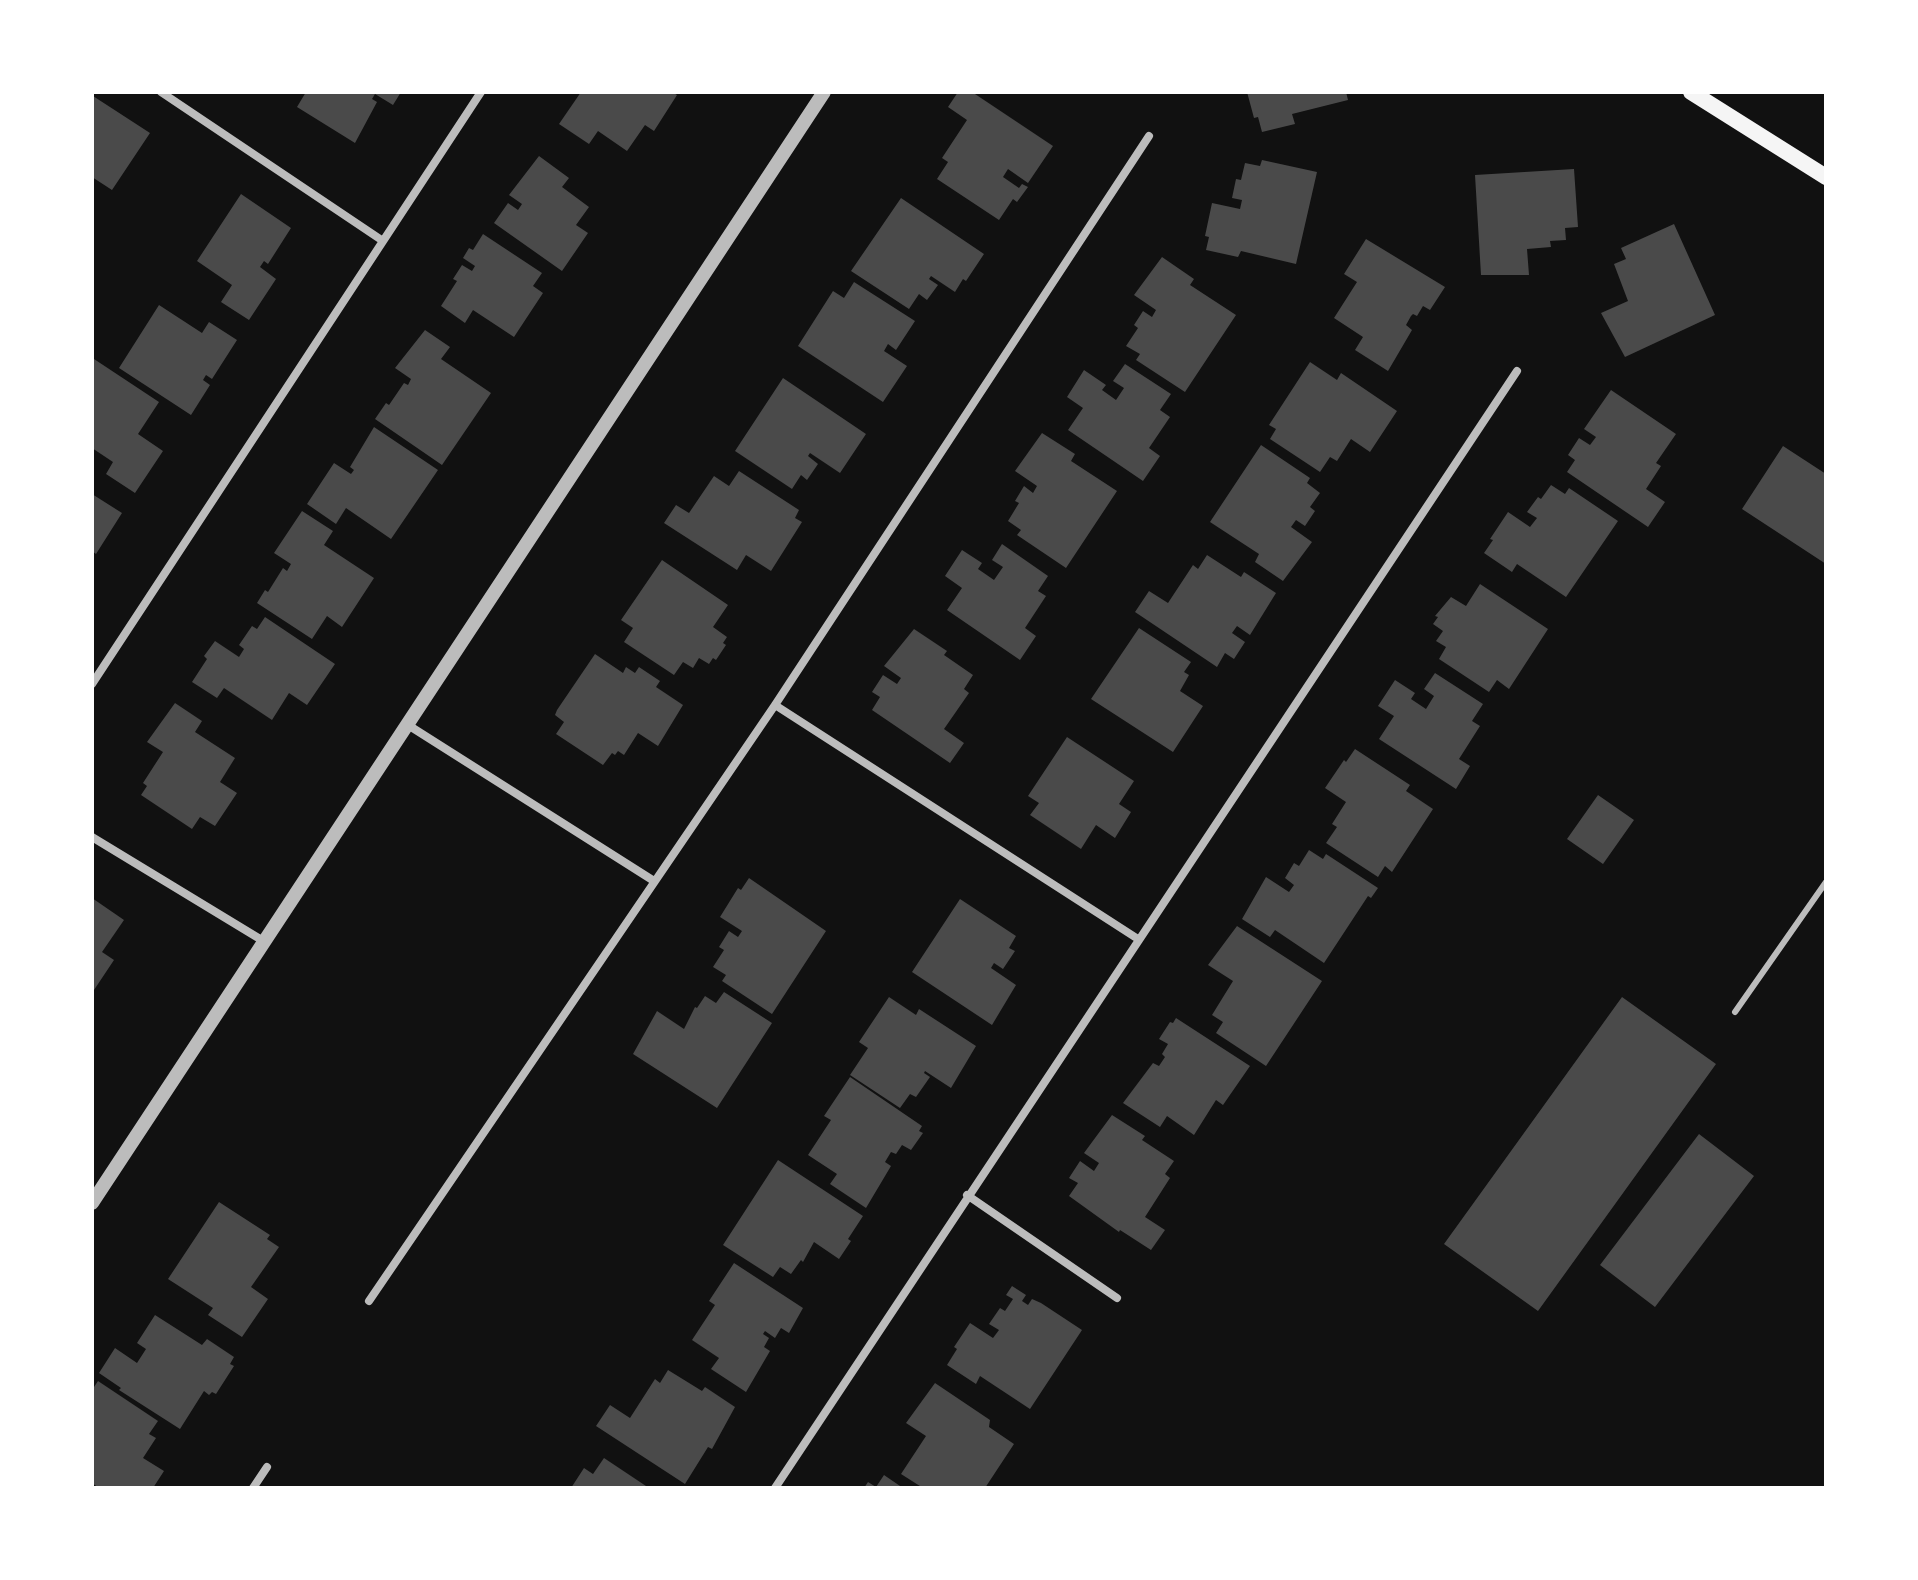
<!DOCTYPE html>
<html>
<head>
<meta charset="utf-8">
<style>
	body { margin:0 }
	#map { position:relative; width:1918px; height:1580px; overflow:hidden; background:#111; font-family:Ubuntu,sans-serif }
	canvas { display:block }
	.frame { position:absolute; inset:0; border:94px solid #fff; pointer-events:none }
</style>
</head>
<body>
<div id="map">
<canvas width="1918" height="1580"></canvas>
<div class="frame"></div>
</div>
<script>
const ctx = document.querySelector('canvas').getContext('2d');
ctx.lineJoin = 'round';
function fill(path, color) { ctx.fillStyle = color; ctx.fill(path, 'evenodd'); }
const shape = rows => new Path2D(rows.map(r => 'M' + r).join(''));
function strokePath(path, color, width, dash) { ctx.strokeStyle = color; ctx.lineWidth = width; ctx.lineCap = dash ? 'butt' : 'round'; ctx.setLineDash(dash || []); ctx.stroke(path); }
const building = shape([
	[306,92,401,92,393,105,375,94,372,99,377,102,355,143,297,107],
	[581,92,672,92,677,95,654,131,645,125,627,151,598,131,589,144,559,124],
	[958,92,972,92,1053,146,1028,183,1008,169,1003,177,1019,188,1022,184,1028,187,1017,202,1013,199,999,220,937,179,948,162,942,158,967,120,948,107],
	[1247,92,1346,92,1348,100,1292,114,1295,124,1262,132,1258,117,1254,118],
	[93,96,150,133,112,190,92,177],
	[539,156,569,178,562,187,589,207,576,225,588,233,562,271,494,223,508,203,518,210,522,204,509,195],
	[1262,160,1317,172,1296,264,1241,251,1238,257,1206,250,1209,237,1205,236,1212,203,1240,209,1242,200,1232,198,1236,179,1241,180,1245,163,1260,166],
	[1574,169,1578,227,1565,228,1566,240,1550,241,1551,247,1527,249,1529,275,1481,275,1475,175],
	[241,194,291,228,268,264,264,261,260,267,276,279,249,320,221,302,232,285,197,261],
	[901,198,984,254,966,281,963,279,955,292,931,276,929,279,938,285,927,300,919,294,909,309,851,271],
	[1674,224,1715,315,1625,357,1601,313,1628,301,1614,264,1626,259,1621,248],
	[483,234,542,273,533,286,543,293,514,337,473,310,465,323,441,306,457,281,453,279,462,265,472,271,475,266,463,258,469,248,473,250],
	[1366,239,1445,287,1430,310,1423,306,1417,316,1413,314,1411,316,1406,325,1412,330,1388,371,1355,350,1363,337,1334,318,1357,282,1344,274],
	[1162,257,1194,279,1190,285,1236,315,1185,392,1136,360,1140,354,1126,346,1138,328,1134,325,1143,311,1152,317,1156,310,1134,295],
	[854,282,915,321,896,350,888,344,884,351,907,366,883,402,798,346,833,291,844,298],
	[159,305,202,333,209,322,237,340,212,379,206,375,203,380,210,385,191,415,119,368],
	[425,330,450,347,441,359,491,393,442,465,375,419,386,403,389,405,404,383,408,385,411,379,395,368],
	[94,359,159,402,138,434,163,451,135,493,106,474,113,462,92,448],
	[1310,362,1337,380,1341,373,1397,411,1370,452,1351,439,1337,461,1330,457,1320,472,1270,439,1276,429,1269,425],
	[1125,364,1171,394,1160,410,1170,417,1149,448,1160,456,1143,481,1068,430,1083,408,1067,397,1084,370,1106,385,1102,390,1116,400,1124,388,1113,381],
	[783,378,866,434,840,473,810,453,808,456,818,464,807,480,801,475,792,489,735,451],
	[1611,390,1676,434,1656,463,1661,466,1646,489,1665,502,1648,527,1567,472,1575,460,1568,455,1579,438,1590,445,1596,437,1584,429],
	[374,427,438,470,391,539,346,508,336,524,307,504,334,463,351,474,354,470,350,467],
	[1042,433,1075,454,1071,461,1117,491,1066,568,1017,535,1021,530,1008,521,1019,503,1015,501,1024,486,1033,493,1037,486,1015,471],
	[1261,445,1310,478,1307,483,1320,493,1310,507,1315,511,1305,526,1296,520,1291,527,1312,542,1283,581,1255,562,1259,554,1210,522],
	[1783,446,1826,474,1826,564,1742,509],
	[739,471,799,510,795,518,802,522,771,571,746,555,737,570,664,523,676,505,689,513,714,476,729,486],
	[1551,485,1565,494,1569,488,1618,521,1566,597,1517,564,1512,572,1484,553,1493,540,1490,539,1508,512,1530,527,1537,518,1527,512,1538,497,1541,499],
	[92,494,122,513,96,554,92,551],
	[302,511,333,531,324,545,374,578,342,627,327,616,312,639,257,603,265,590,268,592,283,568,287,571,291,564,274,553],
	[1002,544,1048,576,1038,591,1046,596,1025,628,1036,636,1020,660,947,610,962,588,945,576,962,550,982,563,978,569,994,580,1003,567,992,560],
	[1207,555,1241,577,1244,572,1276,593,1250,635,1237,626,1232,633,1245,642,1234,659,1225,653,1217,667,1135,612,1149,591,1168,603,1193,565,1198,569],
	[662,560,728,605,713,627,727,637,723,643,726,645,716,660,713,658,709,664,699,658,693,668,683,662,674,675,624,642,633,628,621,620],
	[1480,584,1548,629,1509,689,1497,680,1489,692,1439,659,1446,647,1436,641,1443,631,1433,624,1438,617,1435,616,1451,597,1466,606],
	[265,617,335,664,307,705,289,693,272,720,224,688,217,698,192,682,207,659,204,656,215,641,239,657,244,649,239,645,252,626,257,629],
	[1139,628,1191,662,1184,672,1189,675,1180,691,1203,706,1173,752,1091,699],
	[914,629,947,651,944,655,973,675,964,689,969,693,944,729,964,743,950,763,872,710,880,697,872,692,883,675,897,684,901,678,884,666],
	[595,654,623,673,626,667,635,673,639,667,660,681,656,687,683,705,658,746,638,733,624,755,618,751,615,755,612,753,603,765,556,734,564,722,555,715,557,710],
	[1435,673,1483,704,1472,721,1480,726,1459,759,1470,766,1456,789,1379,739,1394,716,1378,706,1395,680,1415,693,1411,699,1426,709,1434,696,1424,689],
	[175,703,202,721,195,732,235,758,220,782,237,793,215,826,200,817,192,829,141,795,147,786,143,783,163,752,147,742],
	[1067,737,1134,781,1119,804,1131,812,1115,838,1096,825,1081,849,1030,815,1039,803,1028,796],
	[1355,749,1410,785,1406,791,1433,809,1392,872,1385,866,1378,877,1326,843,1337,827,1332,824,1346,802,1325,788,1344,760,1346,762],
	[1598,795,1634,820,1603,864,1567,839],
	[1309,850,1323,859,1326,854,1378,888,1371,898,1368,896,1324,963,1275,930,1270,937,1242,919,1266,877,1289,892,1294,885,1285,878,1294,863,1299,866],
	[749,878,826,931,772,1014,722,981,726,975,713,967,724,950,719,947,729,931,738,937,742,931,720,917,738,888,741,890],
	[92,898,124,920,102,952,114,960,92,993],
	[960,899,1016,936,1009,948,1015,951,1003,969,994,963,991,968,1016,985,992,1025,912,972],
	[1237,926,1322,981,1266,1066,1216,1033,1223,1022,1212,1015,1233,981,1208,965],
	[724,992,772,1023,717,1108,633,1054,657,1011,684,1029,695,1007,697,1008,705,996,716,1003],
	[889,997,916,1015,919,1009,976,1046,951,1088,925,1071,924,1073,930,1077,916,1097,910,1094,900,1108,850,1075,868,1048,859,1042],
	[1622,997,1716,1064,1538,1311,1444,1244],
	[1176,1018,1250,1066,1223,1105,1216,1100,1194,1135,1167,1116,1160,1127,1123,1103,1153,1063,1159,1066,1165,1057,1162,1054,1168,1044,1159,1039,1170,1022,1173,1023],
	[850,1077,922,1126,919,1131,923,1133,911,1150,902,1145,896,1154,891,1152,885,1162,891,1166,866,1208,830,1184,837,1174,808,1155,831,1120,824,1116],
	[1112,1115,1145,1136,1142,1140,1174,1161,1165,1174,1170,1178,1145,1217,1165,1230,1151,1250,1120,1230,1119,1232,1069,1196,1078,1183,1069,1178,1080,1161,1094,1171,1099,1163,1084,1153],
	[1699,1134,1754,1176,1655,1307,1600,1265],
	[778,1160,863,1216,848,1239,851,1241,839,1259,814,1242,803,1262,801,1260,791,1274,780,1267,773,1277,723,1245],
	[219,1202,270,1235,267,1239,279,1247,251,1287,268,1299,242,1337,208,1315,213,1308,168,1279],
	[734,1263,803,1308,789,1333,781,1328,775,1338,765,1331,763,1334,769,1338,764,1347,770,1351,746,1392,711,1369,719,1358,692,1340,715,1305,709,1301],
	[1012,1286,1026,1295,1022,1301,1028,1305,1032,1299,1041,1303,1082,1330,1030,1409,980,1376,976,1384,947,1365,957,1349,954,1347,970,1323,993,1338,999,1330,989,1324,1000,1308,1005,1311,1013,1299,1006,1295],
	[155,1315,202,1345,207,1339,234,1357,230,1364,234,1366,216,1394,212,1392,209,1395,204,1391,180,1429,119,1390,121,1388,99,1373,115,1348,137,1363,146,1349,137,1343],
	[668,1370,702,1391,705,1387,735,1407,712,1449,708,1447,685,1484,596,1426,610,1405,630,1418,655,1379,660,1383],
	[98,1381,158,1421,149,1434,156,1438,143,1458,164,1471,153,1488,99,1488,92,1483,92,1390],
	[935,1383,990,1420,989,1427,1014,1444,985,1488,923,1488,901,1474,926,1436,906,1423],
	[604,1458,649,1488,571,1488,584,1468,593,1474],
	[884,1475,903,1488,864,1488,868,1482,876,1487]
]);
const service = shape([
	[1735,1012,1826,882]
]);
const minor = shape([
	[161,92,383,241],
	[92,684,481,92],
	[775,705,1138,939],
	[408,725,654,881],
	[92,837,265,942],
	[967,1195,1117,1298],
	[369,1301,775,705,1149,136],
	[253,1488,267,1467],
	[775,1488,1517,371]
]);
const tertiary = shape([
	[92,1203,824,92]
]);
const secondary = shape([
	[1691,92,1826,177]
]);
fill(building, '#4a4a4a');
strokePath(service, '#bcbcbc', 6);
strokePath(minor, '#bcbcbc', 8);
strokePath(tertiary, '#bcbcbc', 14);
strokePath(secondary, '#f5f5f5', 16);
</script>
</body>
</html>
